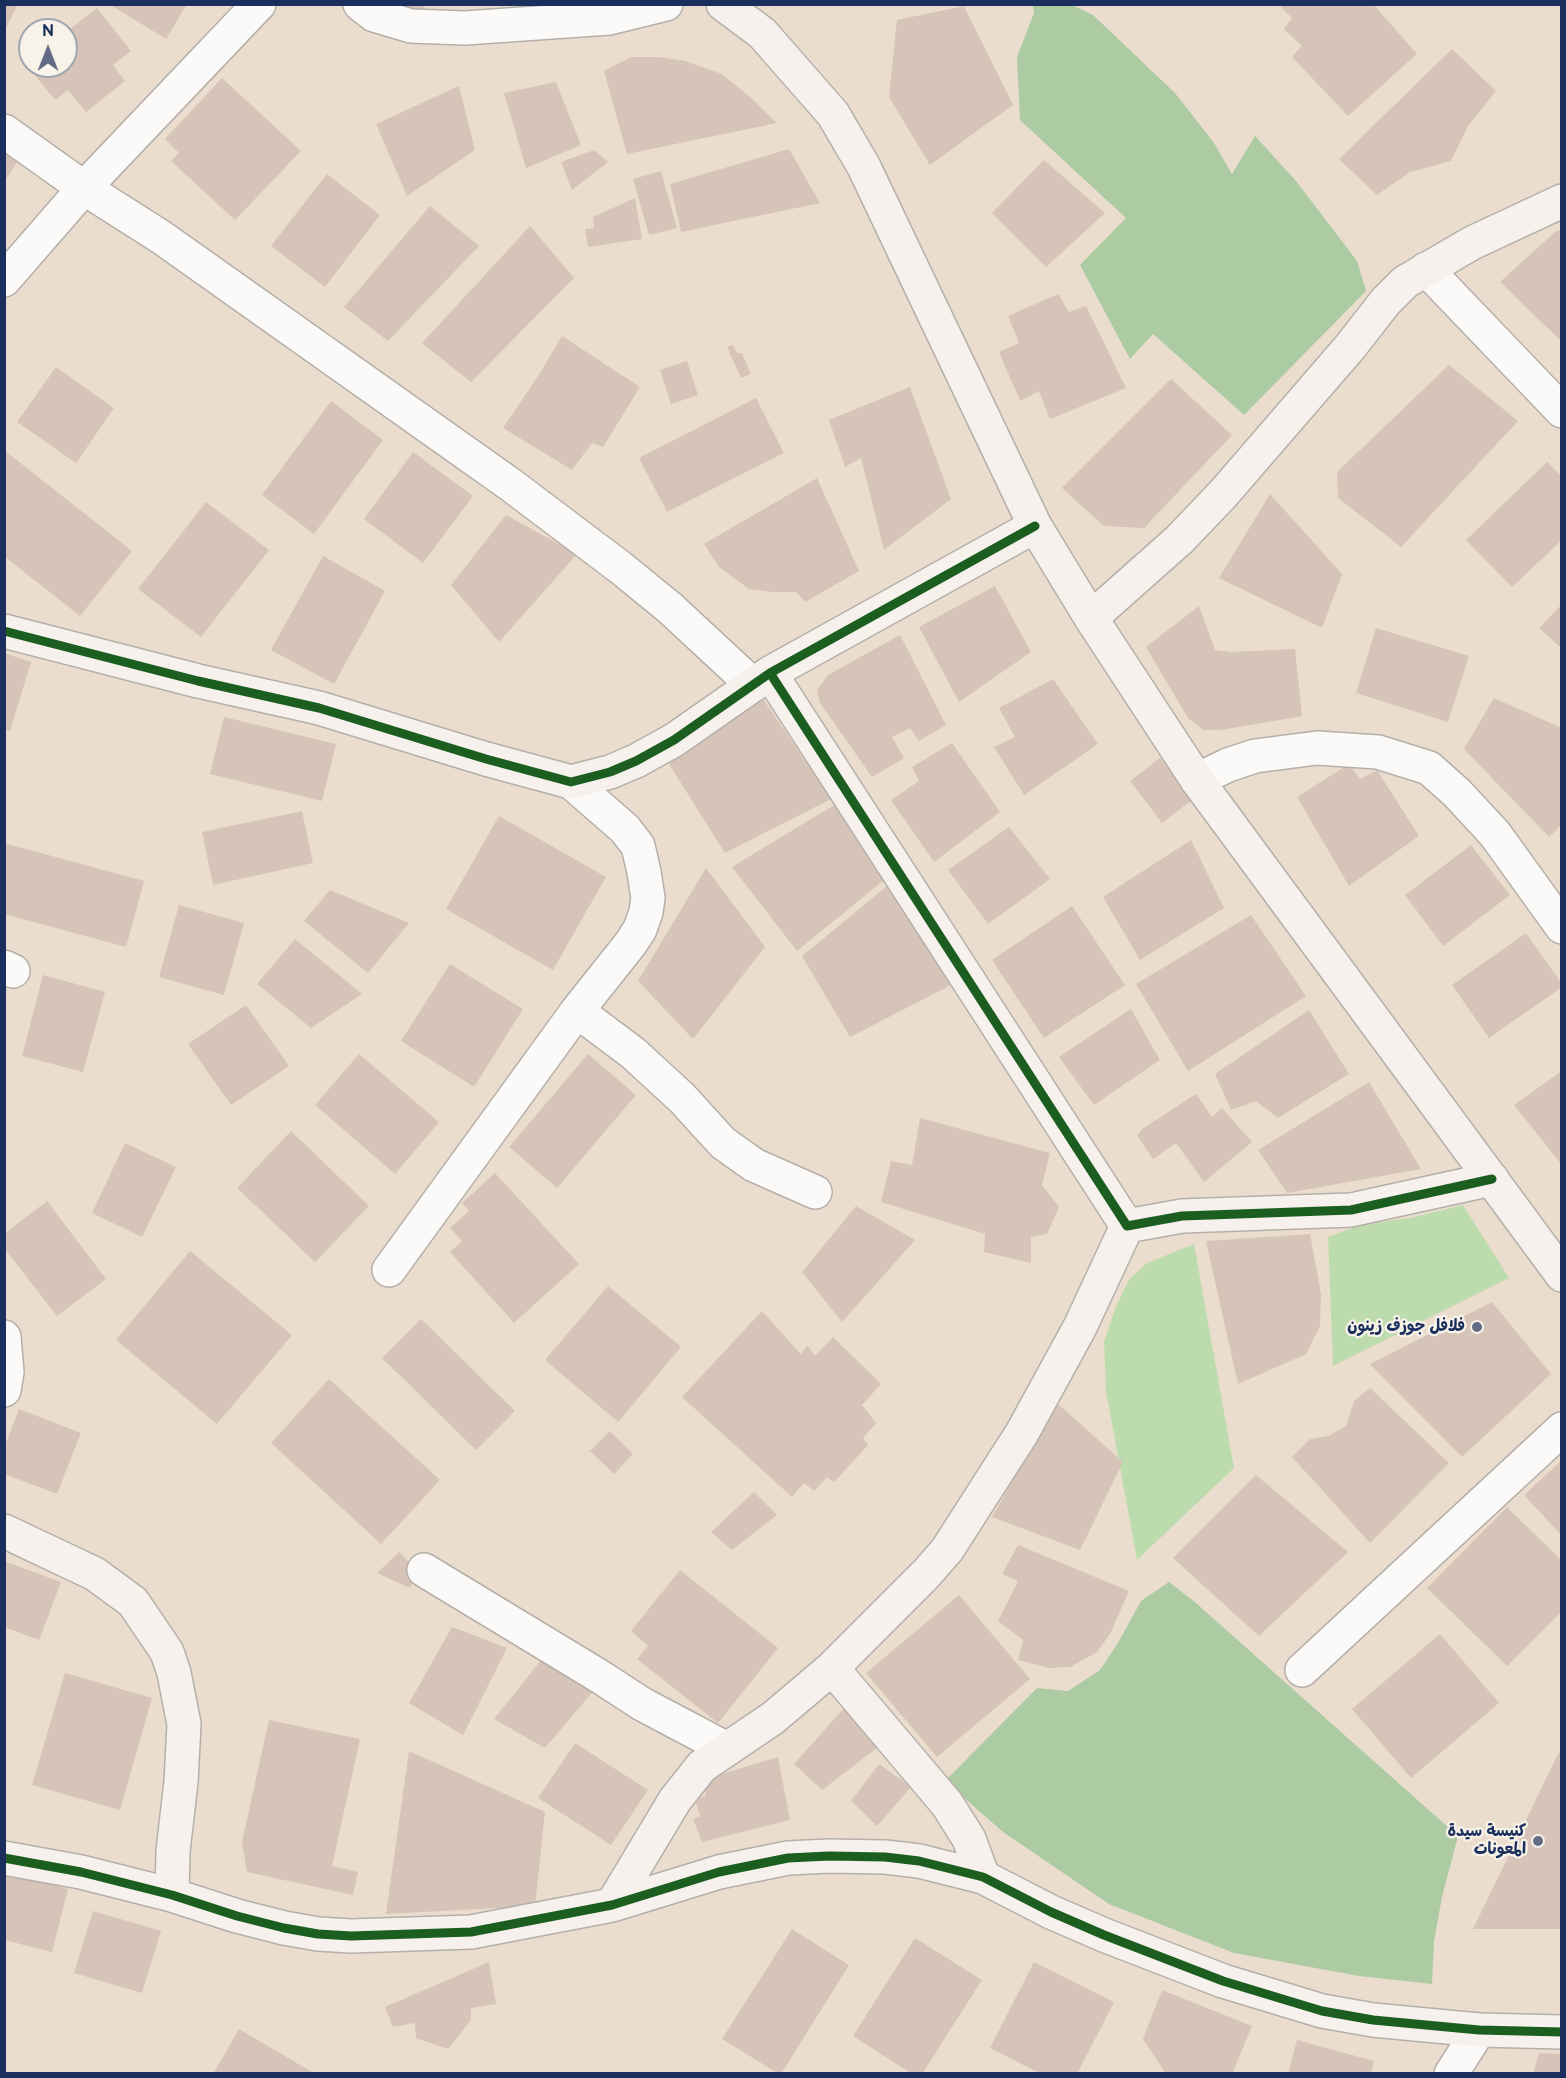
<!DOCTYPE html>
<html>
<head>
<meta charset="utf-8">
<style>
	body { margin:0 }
	#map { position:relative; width:1566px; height:2078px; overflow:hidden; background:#eaddce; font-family:"Balsamiq Sans",sans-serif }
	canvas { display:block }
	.frame { position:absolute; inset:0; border:6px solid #1b2f5e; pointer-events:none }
	.north { position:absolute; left:18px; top:18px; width:60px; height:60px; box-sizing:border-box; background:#f7f3e8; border:2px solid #9fa5b1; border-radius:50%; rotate:0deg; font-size:16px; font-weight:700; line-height:24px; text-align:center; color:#1b2f5e }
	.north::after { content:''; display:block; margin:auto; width:21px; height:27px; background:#636c85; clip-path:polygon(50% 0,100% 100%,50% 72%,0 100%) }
</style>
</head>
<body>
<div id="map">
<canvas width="1566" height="2078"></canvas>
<div class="frame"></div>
<div class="north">N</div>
</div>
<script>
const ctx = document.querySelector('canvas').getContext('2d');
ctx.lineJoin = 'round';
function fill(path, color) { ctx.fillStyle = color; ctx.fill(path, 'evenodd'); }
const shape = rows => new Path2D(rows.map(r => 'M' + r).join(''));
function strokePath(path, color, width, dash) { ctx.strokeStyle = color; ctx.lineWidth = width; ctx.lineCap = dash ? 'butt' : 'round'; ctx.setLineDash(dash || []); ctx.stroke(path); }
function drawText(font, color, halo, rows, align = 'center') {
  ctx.font = font + ' "Balsamiq Sans","Playpen Sans Arabic",sans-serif'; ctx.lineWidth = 4.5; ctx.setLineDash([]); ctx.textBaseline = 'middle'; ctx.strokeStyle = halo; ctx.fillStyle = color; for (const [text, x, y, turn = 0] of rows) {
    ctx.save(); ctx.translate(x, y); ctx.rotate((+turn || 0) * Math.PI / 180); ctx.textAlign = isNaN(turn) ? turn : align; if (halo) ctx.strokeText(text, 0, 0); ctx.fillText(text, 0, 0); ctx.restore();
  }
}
const green = shape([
	[1463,1205,1509,1278,1333,1366,1328,1237,1357,1226,1414,1217],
	[1194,1244,1234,1468,1137,1560,1106,1391,1104,1342,1116,1306,1129,1280,1147,1263]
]);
const forest = shape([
	[1033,5,1072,5,1093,15,1175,93,1214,143,1232,174,1255,136,1296,181,1357,261,1366,291,1244,415,1153,334,1130,359,1080,265,1126,218,1020,120,1017,57,1034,13],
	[1169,1582,1196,1603,1458,1836,1442,1897,1434,1941,1432,1984,1359,1976,1234,1953,1109,1904,1003,1832,945,1781,1037,1688,1068,1691,1100,1670,1118,1643,1141,1601]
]);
const building = shape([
	[4,4,18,4,6,28,4,28],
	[109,4,187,4,166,39],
	[401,4,426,4,415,20],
	[1285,4,1373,4,1417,54,1348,116,1292,57,1302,46,1284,29,1292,18,1281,7],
	[964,6,1013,105,930,165,889,97,897,20],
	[97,8,131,51,113,65,125,81,86,112,68,90,55,100,25,63,30,60,30,66,66,66,66,32],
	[1452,49,1496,91,1468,126,1451,161,1410,172,1377,195,1339,159],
	[631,57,659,57,685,61,722,74,750,97,777,123,627,154,604,71],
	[222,78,301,151,235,220,171,161,179,153,165,139],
	[556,82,581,145,526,168,504,93],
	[459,86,475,150,407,196,376,124],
	[4,148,20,158,4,182],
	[789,149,820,203,681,232,670,184],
	[594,150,608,162,572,190,561,162],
	[1044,160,1105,213,1046,267,992,213],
	[661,171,677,228,649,235,633,179],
	[327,174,380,215,325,287,271,246],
	[635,198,642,239,588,247,585,229,594,228,593,217],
	[430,206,479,246,388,341,344,307],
	[530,226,574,278,471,382,422,343],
	[1562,229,1562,342,1500,282,1555,232],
	[1058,294,1069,312,1086,306,1126,388,1050,419,1039,391,1020,401,999,352,1019,343,1008,316],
	[562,336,640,387,603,447,592,443,572,470,503,428,540,373],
	[733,345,737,353,742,353,751,374,741,378,727,347],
	[687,361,698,395,671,404,660,370],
	[1449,365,1518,421,1401,547,1338,498,1337,472],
	[56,367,114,408,76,463,17,422],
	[1171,379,1232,435,1144,528,1104,526,1062,488],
	[910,387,951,499,884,550,861,458,845,467,829,420],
	[756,398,784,453,667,512,639,458],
	[331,401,383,440,314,534,262,495],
	[4,450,132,551,80,616,4,556],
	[413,452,473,496,423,563,364,519],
	[1547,462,1562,477,1562,540,1512,587,1466,540],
	[817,478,859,571,805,602,796,592,773,592,749,589,719,567,704,544],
	[1270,494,1342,574,1322,628,1219,578],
	[206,502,269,550,201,637,138,589],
	[506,515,577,554,499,642,451,585],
	[323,556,385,591,334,684,271,650],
	[995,586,1031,652,959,702,919,627],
	[1562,604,1562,649,1539,628],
	[1199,606,1215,650,1231,652,1295,649,1302,716,1221,730,1204,730,1188,718,1146,647],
	[1376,628,1469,656,1448,722,1356,693],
	[900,635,946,725,919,741,910,728,892,737,904,758,872,777,820,703,817,690,828,675],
	[4,653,31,662,10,731,4,729],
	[1053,679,1098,744,1024,795,994,747,1015,737,999,708],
	[1494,698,1562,728,1562,824,1549,837,1464,749],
	[763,699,831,799,725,853,669,764],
	[224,717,336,744,322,801,210,774],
	[952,743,1000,812,934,862,891,800,919,781,912,767],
	[1160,758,1192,800,1162,823,1130,781],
	[1349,764,1360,779,1377,770,1419,836,1349,886,1297,797],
	[839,802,884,880,797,951,732,867],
	[302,811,313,863,213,885,202,832],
	[499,816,606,877,553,970,446,909],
	[1009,827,1050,879,988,924,948,870],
	[1191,840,1224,908,1140,960,1103,897],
	[4,843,144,881,126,947,4,914],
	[1471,845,1510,895,1443,946,1405,895],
	[706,868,765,947,693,1039,638,981],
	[892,882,951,985,850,1037,802,956],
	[330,890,409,923,368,973,304,921],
	[179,905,244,923,224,995,159,977],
	[1072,906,1125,985,1044,1038,992,960],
	[1251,915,1306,996,1188,1071,1136,984],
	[1526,933,1562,984,1562,987,1489,1038,1452,985],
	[295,939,362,994,311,1028,257,984],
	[450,964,523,1009,474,1087,401,1041],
	[43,975,105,992,83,1072,22,1056],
	[246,1005,289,1066,231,1105,188,1044],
	[1131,1009,1160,1060,1094,1105,1059,1057],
	[1309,1010,1349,1074,1278,1118,1256,1101,1231,1110,1215,1074],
	[359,1054,439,1122,395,1174,315,1105],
	[588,1054,636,1095,557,1188,509,1147],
	[1562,1071,1562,1165,1514,1105],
	[1369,1082,1421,1169,1287,1193,1258,1150],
	[1196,1094,1212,1117,1222,1108,1252,1142,1204,1182,1176,1143,1153,1159,1137,1135,1142,1129],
	[920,1118,1050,1153,1042,1185,1059,1207,1047,1234,1031,1237,1031,1263,984,1252,985,1234,881,1202,891,1161,912,1165],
	[291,1131,369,1206,315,1262,237,1188],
	[125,1143,176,1167,142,1237,92,1213],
	[495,1173,579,1264,514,1323,450,1252,462,1241,450,1228,469,1211,462,1203],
	[47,1201,106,1279,57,1316,4,1248,4,1234],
	[856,1206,915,1240,842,1322,802,1272],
	[1310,1234,1321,1294,1320,1326,1306,1354,1238,1384,1206,1241],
	[190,1251,292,1335,217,1424,116,1340],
	[608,1286,681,1347,618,1422,545,1360],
	[1492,1302,1551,1374,1462,1457,1370,1364],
	[762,1311,801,1354,807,1345,815,1356,833,1337,881,1384,862,1405,876,1423,863,1438,868,1445,834,1482,827,1477,814,1491,804,1483,792,1497,682,1397],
	[421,1319,515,1411,476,1450,382,1358],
	[329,1379,440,1480,381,1544,271,1443],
	[1370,1388,1449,1463,1370,1543,1292,1457,1310,1439,1328,1436,1346,1426,1354,1401],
	[1057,1403,1123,1462,1080,1550,992,1517],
	[19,1409,81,1433,57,1494,4,1474,4,1448],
	[610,1431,633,1454,614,1474,590,1451],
	[1562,1460,1562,1536,1524,1495],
	[1256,1475,1348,1552,1259,1636,1173,1558],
	[754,1492,777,1515,732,1550,711,1532],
	[1507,1507,1562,1561,1562,1611,1507,1666,1427,1588],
	[1018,1545,1129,1591,1110,1634,1097,1652,1070,1667,1049,1668,1018,1660,1023,1640,998,1621,1018,1581,1002,1574],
	[399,1552,418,1571,410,1588,377,1573],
	[4,1561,61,1582,39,1640,4,1627],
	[680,1570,778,1648,718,1723,637,1659,648,1646,631,1631],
	[959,1595,1030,1679,937,1757,866,1673],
	[452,1627,507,1648,463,1735,409,1703],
	[1440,1634,1499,1703,1411,1778,1352,1709],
	[542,1659,596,1688,545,1748,494,1719],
	[65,1673,152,1698,120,1810,32,1785],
	[846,1706,881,1745,822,1790,794,1764],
	[269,1720,360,1739,332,1866,358,1872,353,1895,247,1872,242,1842],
	[575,1743,648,1790,611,1845,538,1798],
	[1562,1750,1562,1929,1473,1929,1558,1754],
	[409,1751,545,1812,535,1906,386,1914],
	[778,1757,790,1820,702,1842,693,1819,700,1816,695,1799,706,1796,702,1780],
	[879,1764,911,1787,877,1826,851,1801],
	[4,1872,68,1889,52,1952,4,1940],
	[93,1911,161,1931,142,1993,74,1973],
	[792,1929,849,1965,781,2074,779,2074,722,2039],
	[915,1938,982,1980,922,2074,912,2074,853,2036],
	[489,1962,496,2004,471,2008,471,2020,448,2049,416,2038,415,2023,393,2027,385,2007],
	[1034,1962,1114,2002,1077,2074,1041,2074,990,2048],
	[1162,1990,1252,2026,1232,2074,1166,2074,1143,2039],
	[239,2029,312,2072,311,2074,213,2074],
	[1297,2040,1374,2061,1371,2074,1288,2074],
	[1539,2053,1562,2054,1562,2074,1533,2074]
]);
const street = shape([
	[360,4,374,15,411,26,465,28,609,18,666,4],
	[4,131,84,188,161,237,511,485,621,568,670,608,753,685],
	[1426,269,1562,411],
	[4,280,84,188,259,4],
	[1197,780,1228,765,1255,756,1317,748,1378,752,1429,768,1457,793,1495,834,1562,927],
	[4,967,13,971],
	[577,1011,633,1053,682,1098,723,1143,754,1165,815,1192],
	[389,1270,577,1011,631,943,640,929,646,912,648,898,644,872,638,846,625,829,571,782],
	[4,1337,7,1372,4,1390],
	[424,1570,599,1676,642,1704,727,1749],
	[1302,1670,1562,1429],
	[1451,2074,1479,2030]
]);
const secondary = shape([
	[723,4,762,33,833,114,864,167,1035,526,1091,618,1197,780,1562,1275],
	[1091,618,1179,540,1223,494,1350,347,1386,301,1405,282,1472,243,1562,201],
	[4,631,198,681,319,708,486,759,571,782,610,772,636,761,674,740,770,673,1035,526],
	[770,673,1127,1226,1182,1216,1351,1210,1492,1179],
	[4,1531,95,1574,133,1602,167,1652,174,1673,184,1724,181,1782,173,1851,172,1895],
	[832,1668,947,1804,969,1839,983,1877],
	[4,1858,81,1872,172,1895,237,1916,284,1928,318,1934,351,1936,471,1932,612,1905,719,1872,788,1858,829,1856,885,1857,919,1861,983,1877,1051,1912,1104,1935,1223,1981,1322,2011,1373,2020,1479,2030,1562,2032],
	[612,1905,675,1800,702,1766,773,1718,832,1668,926,1574,947,1550,1022,1433,1080,1327,1127,1226]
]);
const cycleway = shape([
	[4,631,198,681,319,708,486,759,571,782,610,772,636,761,674,740,770,673,1035,526],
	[770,673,1127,1226,1182,1216,1351,1210,1492,1179],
	[4,1858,81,1872,172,1895,237,1916,284,1928,318,1934,351,1936,471,1932,612,1905,719,1872,788,1858,829,1856,885,1857,919,1861,983,1877,1051,1912,1104,1935,1223,1981,1322,2011,1373,2020,1479,2030,1562,2032]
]);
const markers = [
	[1477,1327,6,"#636c85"],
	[1538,1841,6,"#636c85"]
];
const poiNames = [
	["فلافل جوزف زينون",1465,1327],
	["كنيسة سيدة",1526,1832],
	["المعونات",1526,1850]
];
fill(green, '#bddcae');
fill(forest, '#accba2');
fill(building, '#d6c4b8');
strokePath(street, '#b5afaa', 36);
strokePath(secondary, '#b5afaa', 36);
strokePath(street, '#fcfaf8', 33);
strokePath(secondary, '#f7f1ed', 33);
strokePath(cycleway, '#1b5e20', 9);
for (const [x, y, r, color] of markers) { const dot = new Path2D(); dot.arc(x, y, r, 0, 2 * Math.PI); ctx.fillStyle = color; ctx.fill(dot); strokePath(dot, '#f7f3e8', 2); }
drawText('bold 16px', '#1b2f5e', '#f7f3e8', poiNames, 'right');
</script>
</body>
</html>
